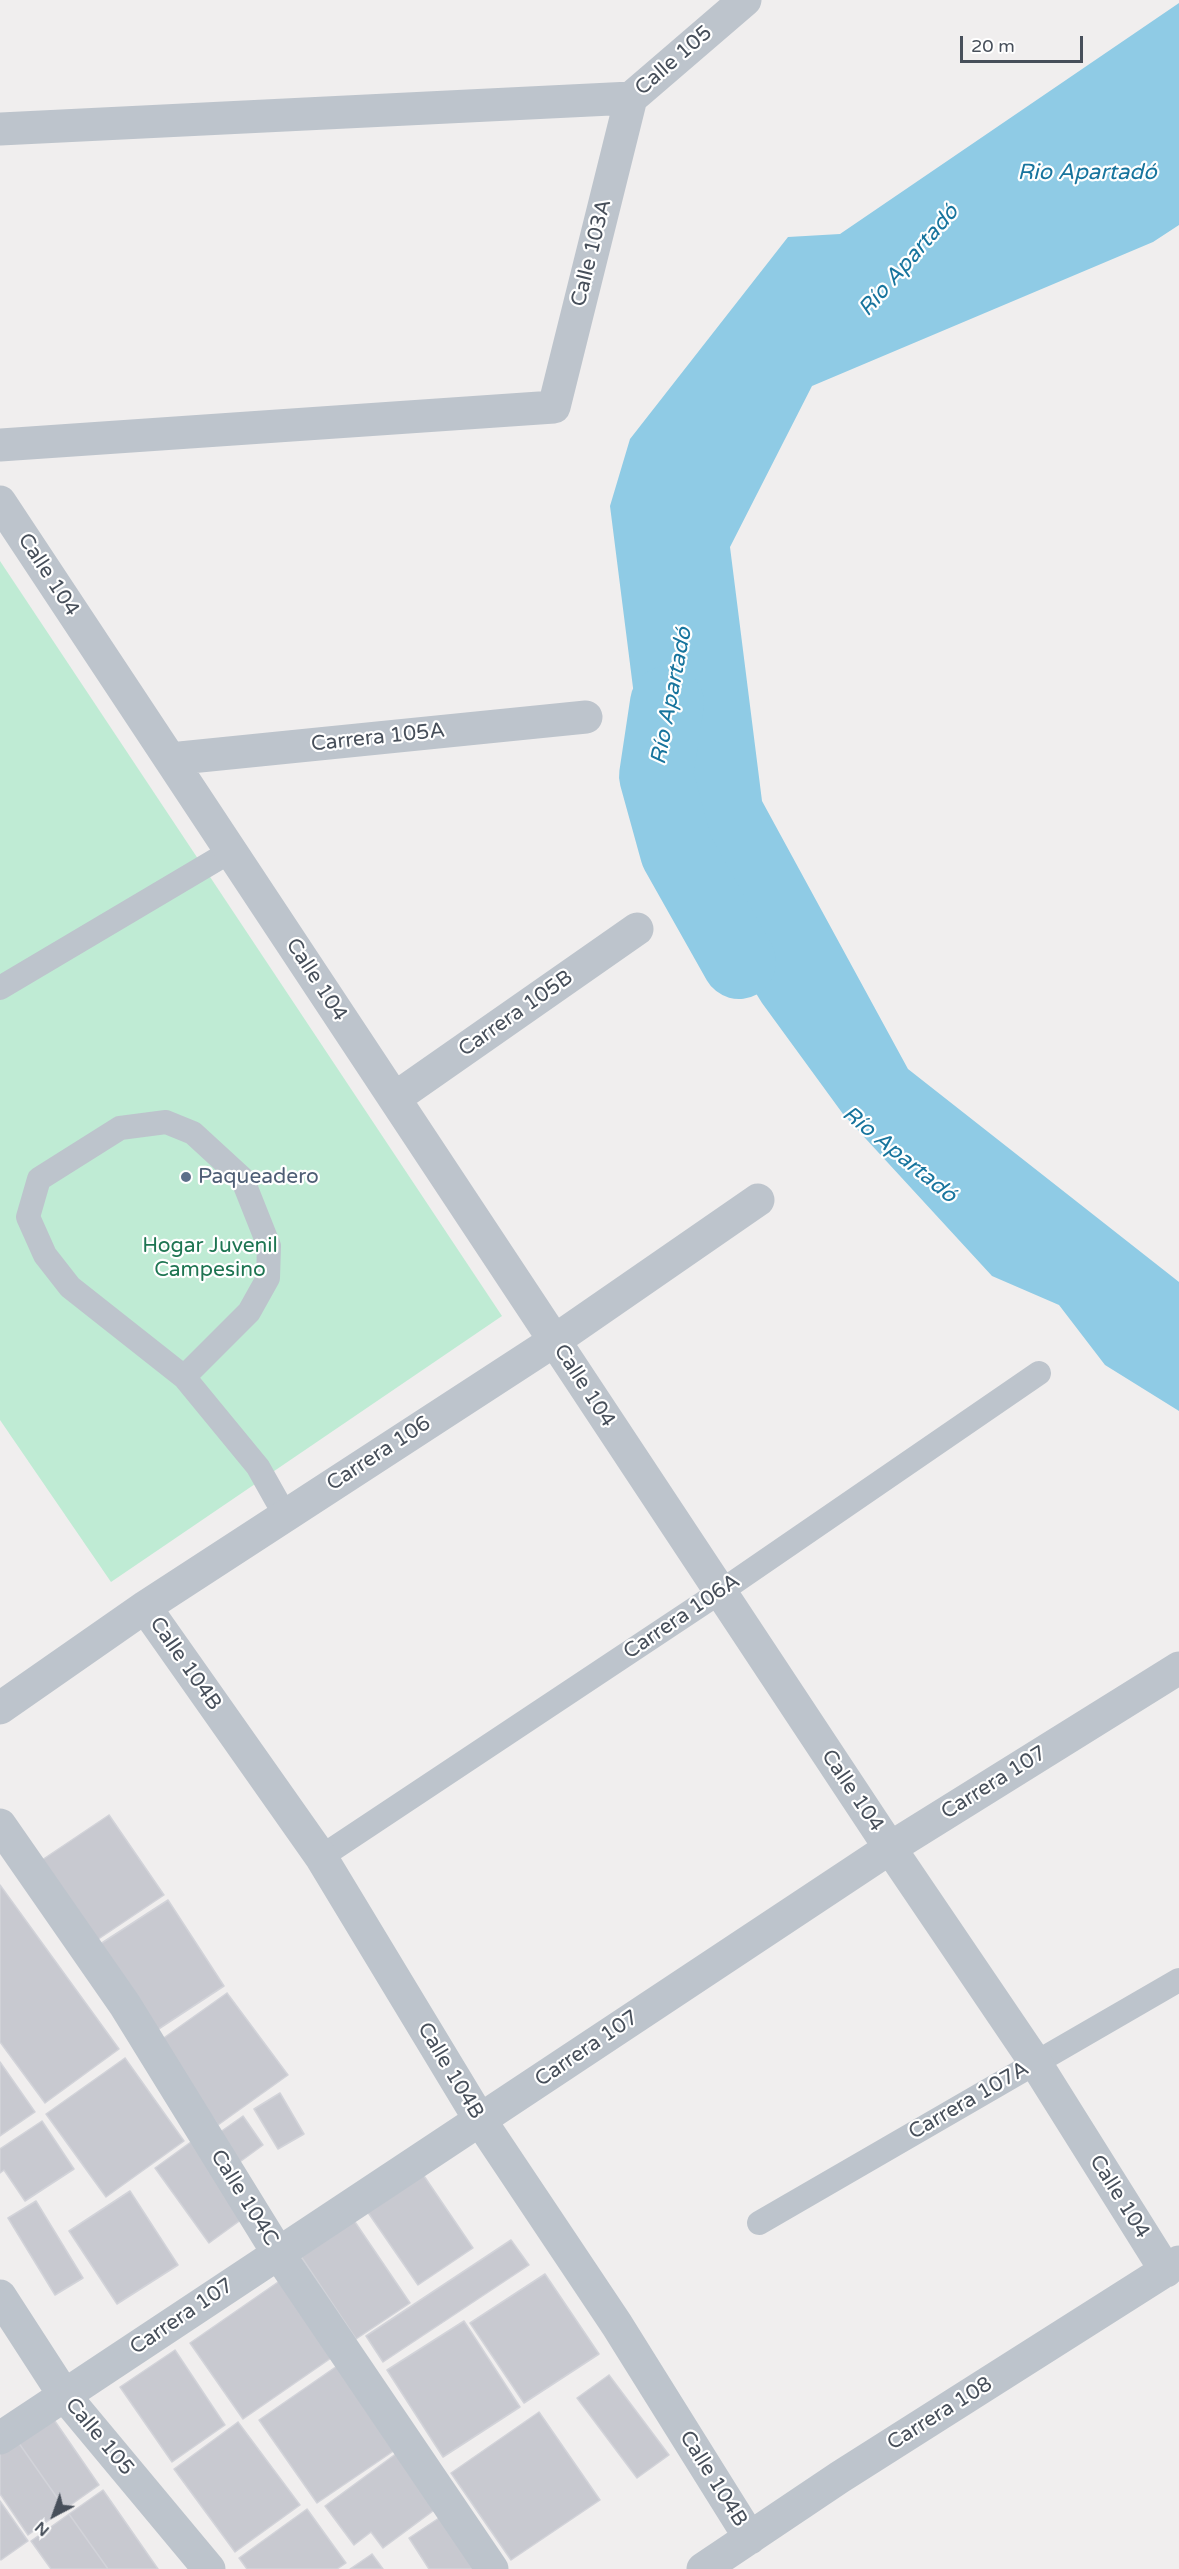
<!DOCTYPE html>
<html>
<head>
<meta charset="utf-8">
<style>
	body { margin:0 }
	#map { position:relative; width:1179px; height:2569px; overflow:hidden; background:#f0eeee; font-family:"Varela Round",sans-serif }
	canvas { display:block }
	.north { position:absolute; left:24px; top:2485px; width:60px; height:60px; -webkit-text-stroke:4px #fff; paint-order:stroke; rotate:221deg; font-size:16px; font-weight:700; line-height:24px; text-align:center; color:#474f5a }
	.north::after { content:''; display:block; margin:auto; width:21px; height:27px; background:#474f5a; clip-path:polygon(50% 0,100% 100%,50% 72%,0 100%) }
	.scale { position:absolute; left:960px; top:36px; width:123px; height:27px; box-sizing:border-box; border:3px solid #474f5a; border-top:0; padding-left:8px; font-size:18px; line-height:21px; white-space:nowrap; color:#474f5a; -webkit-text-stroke:4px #fff; paint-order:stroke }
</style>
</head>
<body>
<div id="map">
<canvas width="1179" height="2569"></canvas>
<div class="north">N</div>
<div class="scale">20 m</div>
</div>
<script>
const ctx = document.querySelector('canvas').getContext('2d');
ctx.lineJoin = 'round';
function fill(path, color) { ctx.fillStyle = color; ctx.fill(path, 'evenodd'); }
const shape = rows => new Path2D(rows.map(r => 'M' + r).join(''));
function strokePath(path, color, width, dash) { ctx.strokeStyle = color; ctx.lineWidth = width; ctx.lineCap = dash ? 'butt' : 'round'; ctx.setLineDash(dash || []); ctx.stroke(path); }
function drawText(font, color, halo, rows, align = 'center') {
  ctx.font = font + ' "Varela Round",sans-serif'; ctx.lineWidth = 4.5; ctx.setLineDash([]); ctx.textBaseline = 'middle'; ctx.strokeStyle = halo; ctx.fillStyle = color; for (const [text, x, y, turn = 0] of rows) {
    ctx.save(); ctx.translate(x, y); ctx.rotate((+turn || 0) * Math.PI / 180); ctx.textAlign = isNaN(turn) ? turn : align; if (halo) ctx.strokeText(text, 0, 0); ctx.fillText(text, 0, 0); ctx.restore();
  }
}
const green = shape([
	[0,561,502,1316,111,1582,0,1420]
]);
const water = shape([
	[1179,3,1179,225,1153,242,812,386,730,547,762,801,908,1069,1179,1282,1179,1411,1105,1365,1059,1305,992,1276,843,1114,762,1003,697,898,639,735,610,506,630,439,788,237,840,234]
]);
const river = shape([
	[667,703,656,776,677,852,739,962]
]);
const building = shape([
	[109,1815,164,1895,91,1944,36,1864,109,1815],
	[0,1885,119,2049,45,2103,0,2042,0,1885],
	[168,1900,224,1986,151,2034,94,1948,168,1900],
	[227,1993,288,2075,218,2125,158,2042,227,1993],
	[125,2058,184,2141,106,2197,46,2114,125,2058],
	[0,2062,35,2112,0,2136,0,2062],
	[280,2093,304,2134,278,2149,254,2109,280,2093],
	[243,2116,263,2145,237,2164,216,2135,243,2116],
	[42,2121,74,2169,25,2201,4,2170,0,2173,0,2149,42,2121],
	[195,2139,249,2214,209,2243,155,2168,195,2139],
	[422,2173,473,2248,418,2285,367,2211,422,2173],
	[130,2191,178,2265,117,2304,69,2231,130,2191],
	[36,2201,83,2278,55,2295,8,2218,36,2201],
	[353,2219,410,2303,356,2339,300,2255,353,2219],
	[511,2240,529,2265,383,2362,366,2336,511,2240],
	[545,2274,599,2354,524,2403,470,2323,545,2274],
	[281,2280,334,2356,243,2419,190,2343,281,2280],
	[464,2321,520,2407,443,2457,387,2370,464,2321],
	[175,2350,225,2425,172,2462,120,2387,175,2350],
	[337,2366,395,2450,317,2503,259,2420,337,2366],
	[609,2375,669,2455,637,2478,577,2398,609,2375],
	[539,2412,600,2500,511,2560,451,2473,539,2412],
	[50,2414,99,2485,65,2509,16,2439,50,2414],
	[238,2422,300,2505,235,2552,174,2469,238,2422],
	[16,2439,65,2509,28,2535,0,2494,0,2450,16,2439],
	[397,2453,437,2508,383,2548,371,2532,354,2545,325,2506,397,2453],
	[103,2490,158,2569,108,2569,69,2514,103,2490],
	[0,2501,28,2541,1,2560,0,2558,0,2501],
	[307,2509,346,2563,337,2569,247,2569,239,2558,307,2509],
	[69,2514,108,2569,51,2569,31,2541,69,2514],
	[442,2516,477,2569,429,2569,409,2538,442,2516],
	[372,2554,383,2569,350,2569,372,2554]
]);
const service = shape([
	[0,988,231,851],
	[184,1377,249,1312,268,1278,269,1246,242,1178,193,1133,166,1122,120,1128,39,1179,28,1217,45,1255,70,1287,184,1377,258,1467,285,1515],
	[321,1857,720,1592,1039,1373],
	[759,2223,1179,1980]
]);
const minor = shape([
	[631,98,745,0],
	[0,129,631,98],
	[0,445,554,407,631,98],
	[0,502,890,1848,1035,2062,1166,2271],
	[170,759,586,717],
	[395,1098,637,929],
	[145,1607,321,1857,480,2120,617,2325,750,2538],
	[0,1708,145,1607,554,1341,758,1200],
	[0,1825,125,2005,278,2253,492,2569],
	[0,2296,64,2395,209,2569],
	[0,2438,890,1848,1179,1668],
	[703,2569,840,2477,1179,2262]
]);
const markers = [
	[186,1177,6,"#5c6f8a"]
];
const streetNames = [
	["Calle 105",674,61,-41],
	["Calle 103A",592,253,-76],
	["Calle 104",48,575,57],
	["Carrera 105A",378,738,-6],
	["Calle 104",316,980,57],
	["Carrera 105B",516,1014,-35],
	["Calle 104",584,1386,57],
	["Carrera 106",379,1454,-33],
	["Carrera 106A",682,1617,-34],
	["Calle 104B",185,1664,55],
	["Carrera 107",994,1783,-32],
	["Calle 104",852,1791,56],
	["Carrera 107",587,2049,-34],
	["Calle 104B",450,2071,59],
	["Carrera 107A",969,2101,-30],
	["Calle 104",1119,2197,58],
	["Calle 104C",244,2198,58],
	["Carrera 107",182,2317,-34],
	["Carrera 108",940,2414,-32],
	["Calle 105",99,2437,50],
	["Calle 104B",713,2479,58]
];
const serviceNames = [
	["Paqueadero",198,1177]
];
const parkNames = [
	["Hogar Juvenil",210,1246],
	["Campesino",210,1270]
];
const waterNames = [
	["Rio Apartadó",1087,173],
	["Río Apartadó",909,261,-49],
	["Río Apartadó",672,696,-79],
	["Río Apartadó",899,1155,39]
];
fill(green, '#bfebd4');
fill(water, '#8fcbe5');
strokePath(river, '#8fcbe5', 74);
fill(building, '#c8c9d0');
strokePath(building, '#d2d3d9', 1.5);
strokePath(service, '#bdc4cc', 24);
strokePath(minor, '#bdc4cc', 33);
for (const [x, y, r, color] of markers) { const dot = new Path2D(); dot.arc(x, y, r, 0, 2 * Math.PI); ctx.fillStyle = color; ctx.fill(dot); strokePath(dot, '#fff', 2); }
drawText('21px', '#474f5a', '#fff', streetNames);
drawText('21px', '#4e5e75', '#fff', serviceNames, 'left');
drawText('21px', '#1e7552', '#fff', parkNames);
drawText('italic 22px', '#17749d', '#fff', waterNames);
</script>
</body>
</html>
